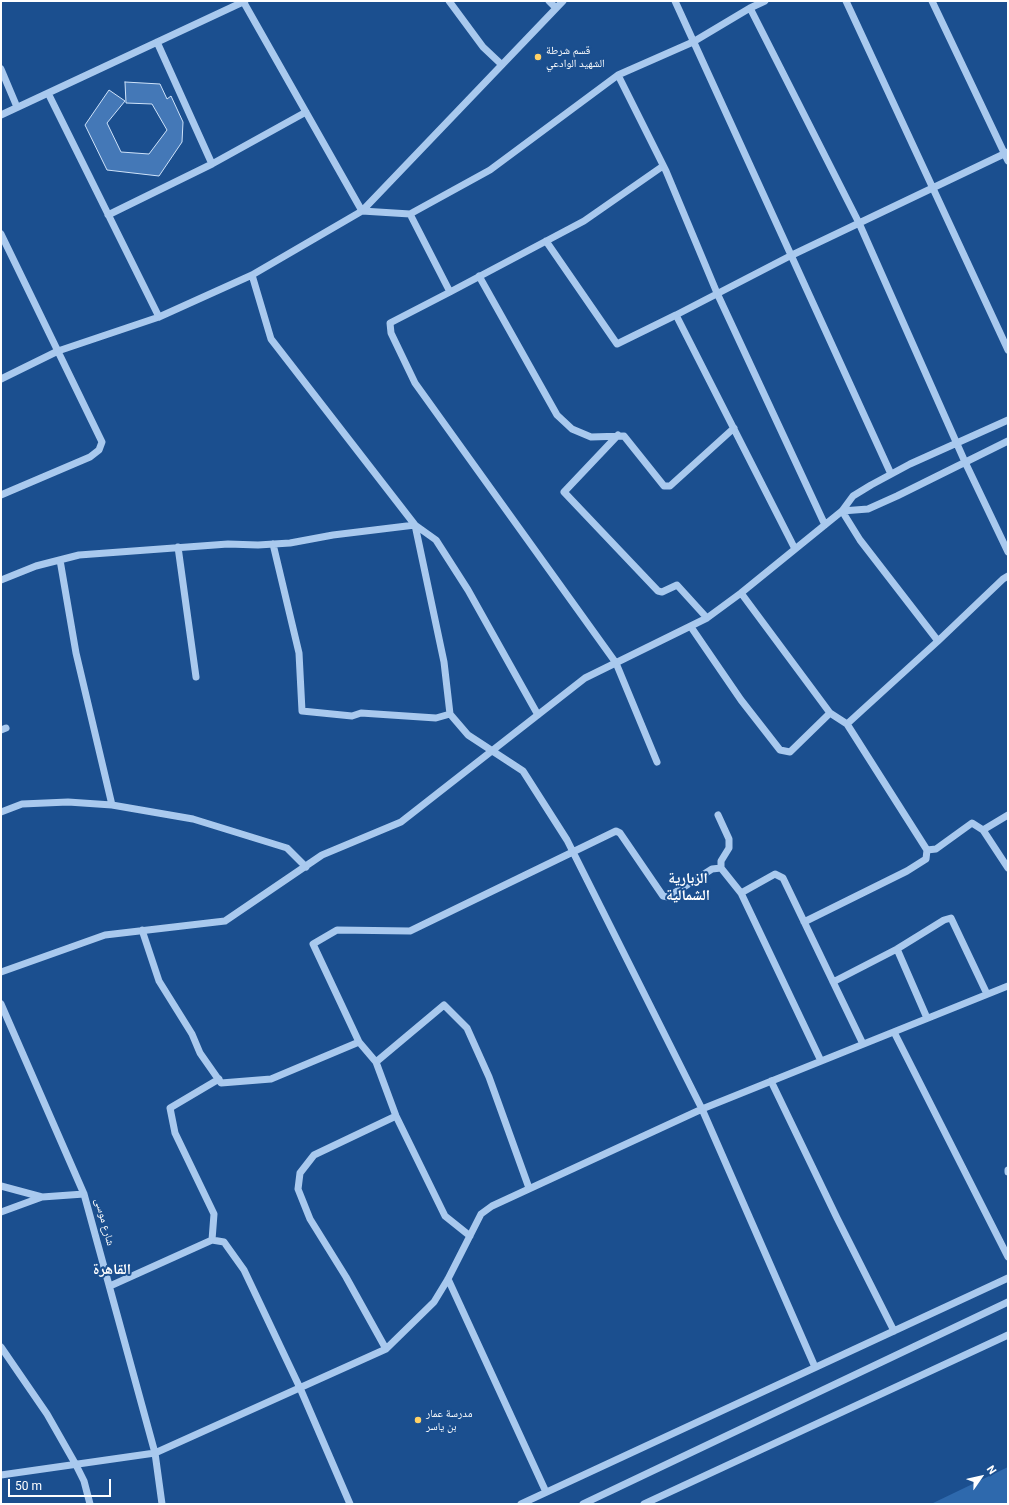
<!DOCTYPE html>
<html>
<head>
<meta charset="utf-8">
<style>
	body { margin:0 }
	#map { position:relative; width:1009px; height:1505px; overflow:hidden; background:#1b4f8f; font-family:Roboto,sans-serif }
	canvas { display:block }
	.frame { position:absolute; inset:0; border:2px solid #fff; pointer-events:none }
	.north { position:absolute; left:961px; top:1457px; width:40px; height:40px; -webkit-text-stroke:3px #1b4f8f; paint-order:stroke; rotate:56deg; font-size:11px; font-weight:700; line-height:16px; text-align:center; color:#fff }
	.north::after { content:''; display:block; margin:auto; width:14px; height:18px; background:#fff; clip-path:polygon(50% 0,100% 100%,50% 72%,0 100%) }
	.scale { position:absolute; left:8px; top:1479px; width:103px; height:18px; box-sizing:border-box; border:2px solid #fff; border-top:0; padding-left:5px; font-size:12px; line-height:14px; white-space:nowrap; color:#fff; -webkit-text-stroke:3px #1b4f8f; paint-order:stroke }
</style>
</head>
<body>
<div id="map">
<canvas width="1009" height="1505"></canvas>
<div class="frame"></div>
<div class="north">N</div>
<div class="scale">50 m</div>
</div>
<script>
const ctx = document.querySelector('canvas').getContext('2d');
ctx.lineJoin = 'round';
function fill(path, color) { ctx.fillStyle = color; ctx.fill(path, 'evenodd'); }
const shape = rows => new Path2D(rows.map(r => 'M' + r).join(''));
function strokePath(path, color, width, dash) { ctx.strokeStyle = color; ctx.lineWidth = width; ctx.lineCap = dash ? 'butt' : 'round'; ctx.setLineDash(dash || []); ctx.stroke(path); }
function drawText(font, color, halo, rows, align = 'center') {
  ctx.font = font + ' Roboto,"Noto Naskh Arabic",sans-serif'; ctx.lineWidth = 4; ctx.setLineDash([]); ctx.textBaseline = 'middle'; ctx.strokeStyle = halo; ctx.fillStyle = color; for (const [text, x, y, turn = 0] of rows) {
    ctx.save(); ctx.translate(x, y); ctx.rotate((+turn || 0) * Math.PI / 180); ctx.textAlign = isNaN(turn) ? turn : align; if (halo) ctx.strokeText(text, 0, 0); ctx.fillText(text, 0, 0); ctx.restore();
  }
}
const green = shape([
	[1008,1467,1008,1504,931,1504]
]);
const building = shape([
	[125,82,160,84,167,99,171,96,183,122,182,142,159,176,107,170,85,125,109,90,125,101,107,123,121,152,149,154,167,130,152,104,126,103,125,82]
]);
const minor = shape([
	[243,1,362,211,410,214],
	[449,1,483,47,501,64],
	[549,1,556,8],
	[675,1,891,474],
	[765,1,750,8,859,223,965,462,1008,552],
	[846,1,1008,350],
	[932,1,1008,161],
	[750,8,693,42,618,75,666,171,717,293,825,525],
	[157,42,212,164,306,112],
	[1,69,17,107],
	[618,75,490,170,410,214,450,292,584,221,663,166],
	[48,93,159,317],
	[1,115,245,1],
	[108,215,212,164],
	[1,234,102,442,99,450,90,457,1,495],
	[546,241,617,344,676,315],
	[252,275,271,339,415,525,444,662,450,714,468,735,523,771,567,840,702,1109,815,1367],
	[479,276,557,415,572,429,591,437,624,436,664,486,670,486,734,428],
	[450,292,390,323,391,333,415,383,616,663,657,762],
	[1,379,58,351,159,317,252,275,362,211,563,1],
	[618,435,564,492,658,591,662,592,677,585,707,618],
	[842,511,868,509,897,496,1008,441],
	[842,511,860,540,938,641],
	[273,544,299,653,302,711,352,716,361,713,436,718,450,714],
	[178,547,196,677],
	[795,549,676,315,790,256,1008,152],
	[60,560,76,653,112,805],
	[1,580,36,566,79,555,228,544,258,545,290,543,333,535,415,525,436,540,468,590,538,715],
	[741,593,830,713,847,724,927,850,936,849,972,823,983,830,1008,868],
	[691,627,741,700,780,750,790,752,830,713],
	[847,724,938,641,1003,579,1008,576],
	[1,730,6,728],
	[1,812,22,804,68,802,112,805,193,819,287,848,306,867],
	[718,815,729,839,729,848,721,861,721,868],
	[983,830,1008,815],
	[804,922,907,871,926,859,927,850],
	[142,930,159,981,192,1034,200,1053,221,1083,271,1079,359,1042],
	[897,949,927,1018],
	[1,972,105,935,225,921,322,855,401,822,585,678,707,618,741,593,842,511,853,496,871,485,910,464,1008,420],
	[833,982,897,949,944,920,951,918,987,994],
	[1,1004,84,1194,155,1453,162,1504],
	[894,1032,1008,1257],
	[821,1061,741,893,775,874,783,878,863,1044],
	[376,1062,444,1005,467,1028,489,1077,529,1188],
	[771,1081,837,1218,894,1331],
	[1008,1170,1008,1172],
	[1,1186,42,1197,84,1194],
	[1,1212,42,1197],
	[470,1236,445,1216,396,1116,376,1062,359,1042,313,944,337,930,410,931,616,831,620,833,663,896,668,897,712,869,721,868,741,893],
	[212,1240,214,1214,175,1133,170,1108,219,1079],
	[448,1279,546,1492],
	[110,1286,212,1240,224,1242,244,1270,300,1388,350,1504],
	[1,1347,47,1414,76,1465,84,1481,90,1504],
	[386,1349,346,1277,310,1219,298,1189,300,1173,314,1155,396,1116],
	[1,1475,155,1453,386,1349,434,1302,448,1279,481,1214,492,1206,702,1109,1008,986],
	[521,1504,1008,1278],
	[583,1504,1008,1302],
	[644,1504,1008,1335]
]);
const markers = [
	[538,57,4,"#ffd166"],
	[418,1420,4,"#ffd166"]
];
const poiNames = [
	["قسم شرطة",546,51],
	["الشهيد الوادعي",546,64],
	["مدرسة عمار",426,1414],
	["بن ياسر",426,1427]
];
const streetNames = [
	["شارع موسى",104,1222,75]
];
const districtNames = [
	["الزبارية",688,879],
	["الشمالية",688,896],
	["القاهرة",112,1270]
];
fill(green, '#2e69ad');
fill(building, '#4478b7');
strokePath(building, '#cfe3fa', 1);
strokePath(minor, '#a9c9ee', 7);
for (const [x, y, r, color] of markers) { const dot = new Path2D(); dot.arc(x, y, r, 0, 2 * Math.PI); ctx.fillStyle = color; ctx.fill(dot); strokePath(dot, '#1b4f8f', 1.5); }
drawText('11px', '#fff', '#1b4f8f', poiNames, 'left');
drawText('11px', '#fff', '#1b4f8f', streetNames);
drawText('bold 15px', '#fff', '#1b4f8f', districtNames);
</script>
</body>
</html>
